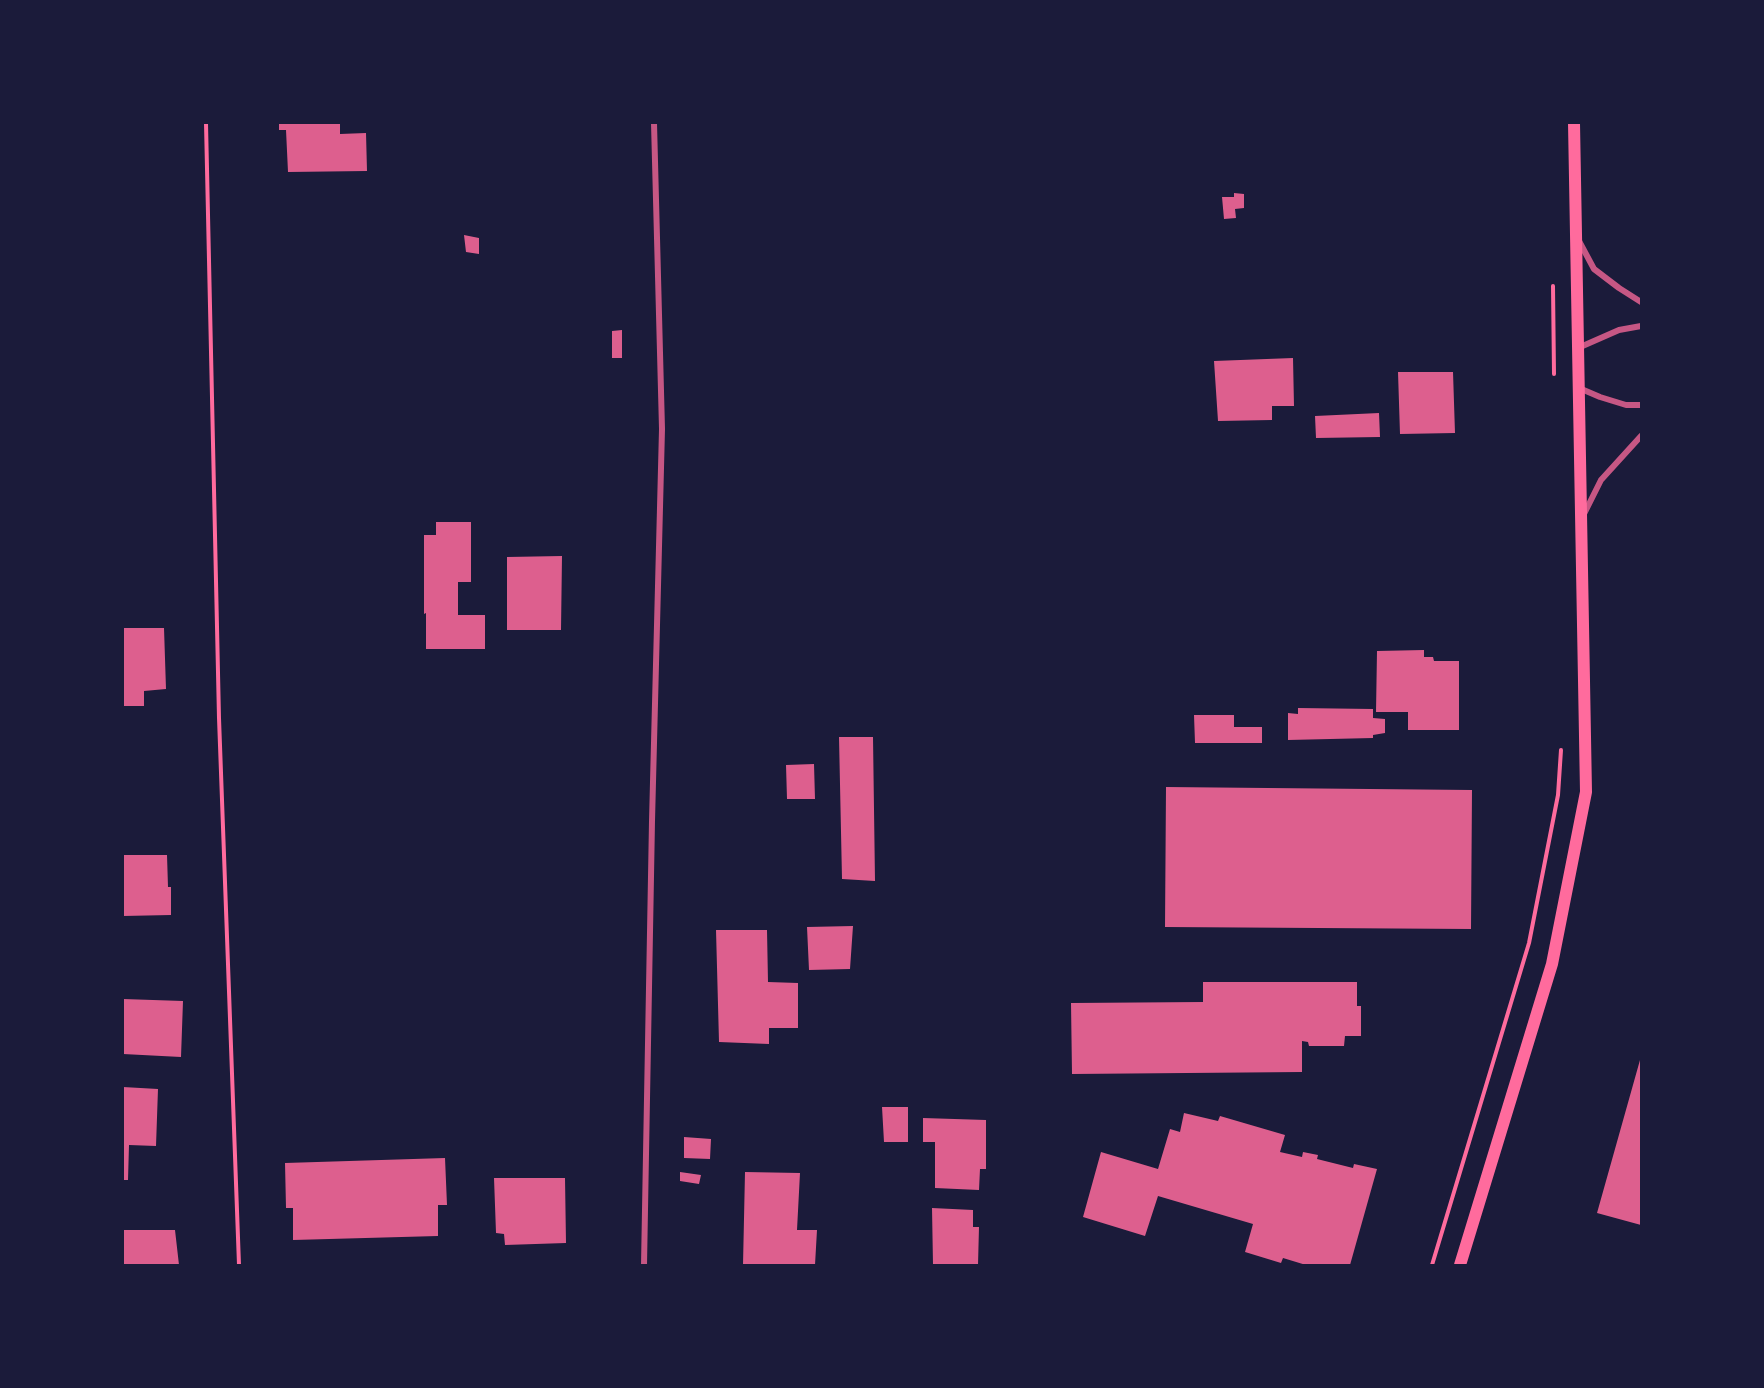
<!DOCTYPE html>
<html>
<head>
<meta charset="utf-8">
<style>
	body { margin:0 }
	#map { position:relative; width:1764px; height:1388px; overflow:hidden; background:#1b1b3a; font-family:"DM Sans",sans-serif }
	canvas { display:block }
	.frame { position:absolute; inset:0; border:124px solid #1b1b3a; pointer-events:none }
</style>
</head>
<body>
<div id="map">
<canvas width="1764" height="1388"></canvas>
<div class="frame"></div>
</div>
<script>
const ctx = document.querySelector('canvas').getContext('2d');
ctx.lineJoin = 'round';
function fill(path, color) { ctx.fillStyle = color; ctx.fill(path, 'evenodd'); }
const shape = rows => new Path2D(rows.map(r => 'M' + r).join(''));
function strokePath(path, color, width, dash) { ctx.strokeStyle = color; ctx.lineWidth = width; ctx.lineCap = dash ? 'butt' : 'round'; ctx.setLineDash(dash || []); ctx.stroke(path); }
const building = shape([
	[279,123,340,123,340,134,366,133,367,171,288,172,286,130,279,130],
	[1234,193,1244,194,1244,208,1235,209,1236,218,1224,219,1222,197,1234,197],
	[464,235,479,238,479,254,466,252],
	[622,330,622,358,612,358,612,331],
	[1293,358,1294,406,1272,406,1272,420,1218,421,1214,361],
	[1398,372,1453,372,1455,433,1400,434],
	[1379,413,1380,437,1316,438,1315,416],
	[436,522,471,522,471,582,458,582,458,615,485,615,485,649,426,649,426,613,424,614,424,535,436,535],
	[562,556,561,630,507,630,507,557],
	[123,628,164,628,166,689,144,691,144,706,123,706],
	[1424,650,1424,657,1433,657,1434,661,1459,661,1459,730,1408,730,1408,712,1376,712,1377,651],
	[1298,708,1373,709,1373,718,1385,719,1385,733,1373,735,1373,738,1288,740,1288,713,1298,714],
	[1194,715,1234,715,1234,727,1262,727,1262,743,1195,743],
	[839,737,873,737,875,881,842,879],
	[814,764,815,799,787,799,786,765],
	[1166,787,1472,790,1471,929,1165,927],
	[123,855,167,855,168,887,171,887,171,915,123,916],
	[853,926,850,969,809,970,807,927],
	[716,930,767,930,768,982,798,983,798,1028,769,1028,769,1044,719,1042],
	[1203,982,1357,982,1357,1006,1361,1006,1361,1036,1345,1036,1344,1046,1309,1046,1308,1042,1302,1041,1302,1072,1072,1074,1071,1003,1203,1002],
	[123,999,183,1001,181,1057,123,1054],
	[1640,1060,1641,1060,1641,1225,1597,1213],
	[123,1087,158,1089,156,1146,129,1145,128,1180,123,1180],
	[882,1107,908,1107,908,1142,884,1142],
	[1184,1113,1218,1121,1220,1116,1285,1135,1280,1152,1302,1157,1303,1152,1318,1155,1317,1159,1353,1168,1354,1164,1377,1169,1350,1265,1306,1265,1283,1258,1281,1263,1245,1252,1253,1224,1158,1196,1145,1236,1083,1217,1101,1152,1158,1169,1170,1129,1180,1132],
	[923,1118,986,1120,986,1169,980,1169,979,1190,935,1188,935,1142,923,1142],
	[684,1137,711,1139,710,1159,684,1158],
	[445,1158,447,1205,438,1205,438,1236,293,1240,293,1208,286,1208,285,1163],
	[680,1172,701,1175,699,1184,680,1181],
	[745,1172,800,1173,797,1230,817,1230,815,1265,743,1265],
	[494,1178,565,1178,566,1243,505,1245,504,1234,496,1233],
	[932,1208,973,1210,973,1227,979,1227,978,1265,933,1265],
	[123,1230,175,1230,179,1265,123,1265]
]);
const path = shape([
	[206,123,219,718,239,1265],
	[1553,286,1554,374],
	[1432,1265,1529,943,1558,795,1561,750]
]);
const minor = shape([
	[1579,241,1594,269,1619,288,1641,302],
	[1578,348,1619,330,1641,326],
	[1579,388,1600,397,1626,405,1641,405],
	[1584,514,1601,480,1641,436],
	[644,1265,652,821,662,429,654,123]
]);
const secondary = shape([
	[1460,1265,1552,964,1586,792,1574,123]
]);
fill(building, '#dd5f8e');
strokePath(path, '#ff6b9d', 4);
strokePath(minor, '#c65784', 6);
strokePath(secondary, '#ff6b9d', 12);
</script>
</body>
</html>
